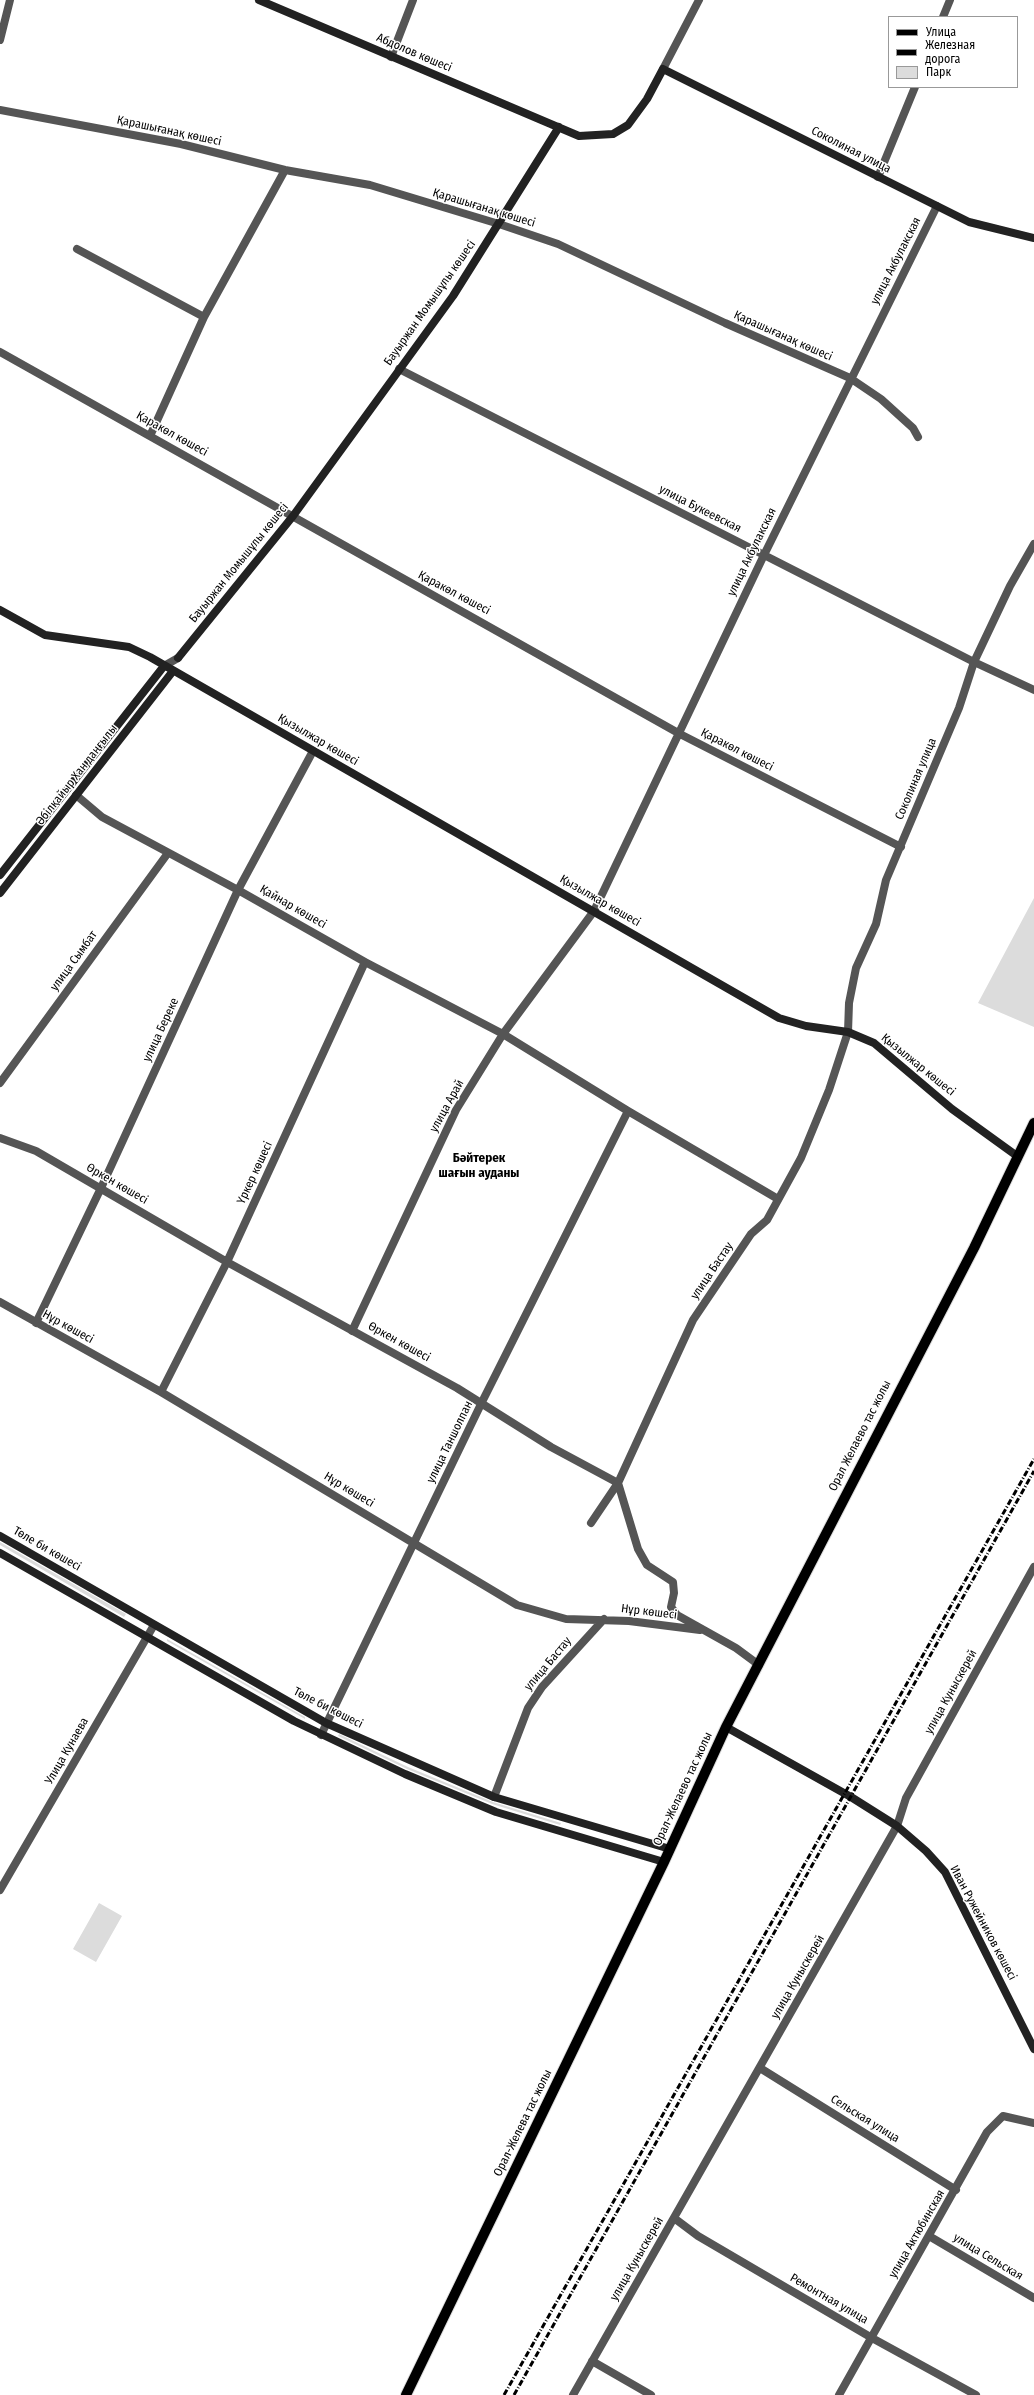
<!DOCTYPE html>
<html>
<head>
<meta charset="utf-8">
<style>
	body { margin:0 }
	#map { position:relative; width:1034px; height:2395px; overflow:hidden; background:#fff; font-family:"Fira Sans Condensed",sans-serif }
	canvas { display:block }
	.legend { position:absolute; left:888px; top:16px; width:130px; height:72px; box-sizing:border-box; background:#fff; border:1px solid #999; margin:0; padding:5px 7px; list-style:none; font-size:12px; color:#000 }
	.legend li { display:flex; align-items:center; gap:8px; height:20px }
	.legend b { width:20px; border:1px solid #999 }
</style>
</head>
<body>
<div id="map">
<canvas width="1034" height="2395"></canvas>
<ul class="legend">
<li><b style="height:5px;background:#000"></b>Улица</li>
<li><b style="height:5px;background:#000"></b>Железная дорога</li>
<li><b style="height:11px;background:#dcdcdc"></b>Парк</li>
</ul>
</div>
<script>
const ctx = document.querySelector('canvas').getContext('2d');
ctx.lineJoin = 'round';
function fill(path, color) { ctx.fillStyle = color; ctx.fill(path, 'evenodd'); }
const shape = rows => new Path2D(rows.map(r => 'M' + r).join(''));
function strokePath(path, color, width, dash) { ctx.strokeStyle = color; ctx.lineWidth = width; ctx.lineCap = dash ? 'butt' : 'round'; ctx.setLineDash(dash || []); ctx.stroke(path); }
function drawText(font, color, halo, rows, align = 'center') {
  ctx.font = font + ' "Fira Sans Condensed",sans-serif'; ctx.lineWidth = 3; ctx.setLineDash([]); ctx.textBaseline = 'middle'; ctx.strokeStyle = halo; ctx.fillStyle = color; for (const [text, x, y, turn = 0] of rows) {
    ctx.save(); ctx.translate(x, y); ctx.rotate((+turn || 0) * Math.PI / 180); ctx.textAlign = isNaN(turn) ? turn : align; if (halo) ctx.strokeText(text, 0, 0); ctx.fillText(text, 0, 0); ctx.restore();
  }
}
const green = shape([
	[1034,898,1034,1027,978,1003],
	[0,1542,126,1614,124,1617,0,1545],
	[167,1639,305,1717,305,1719,167,1641],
	[339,1734,408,1767,493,1802,561,1823,560,1825,492,1804,407,1769,338,1736],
	[99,1903,122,1916,96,1962,73,1949]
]);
const street = shape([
	[943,17,950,0],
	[0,40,10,0],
	[391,57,413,0],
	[663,69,699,0],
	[0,110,181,144,285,170,370,185,499,224,558,244,725,323,850,378,881,399,913,428,918,437],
	[878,177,915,87],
	[77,249,204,317],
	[0,352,680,734,901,847],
	[399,369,974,662,1034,690],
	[150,436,204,317,285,170],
	[164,666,178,658],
	[76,795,102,817,238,890,365,962,503,1034,628,1111,778,1199],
	[0,1083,168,853],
	[0,1138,36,1151,227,1262,457,1388,551,1447,618,1483,638,1549,647,1565,673,1582,674,1593,671,1607,677,1615,736,1648,759,1665],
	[0,1302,161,1392,517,1605,566,1619,629,1621,700,1630],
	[36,1323,101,1188,238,890,313,751],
	[352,1331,456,1110,503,1034,594,911,764,555,937,206],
	[161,1392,227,1262,365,962],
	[591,1523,618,1483,693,1320,751,1234,767,1220,801,1158,829,1090,848,1032,849,1003,856,968,876,924,886,880,959,708,974,662,1010,586,1034,544],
	[321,1735,482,1402,628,1111],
	[494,1797,528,1708,542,1687,604,1619],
	[0,1890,154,1625],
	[760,2068,956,2190],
	[674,2218,698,2236,872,2338,976,2395],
	[929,2236,1034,2298],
	[592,2361,651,2395],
	[573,2395,897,1826,906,1798,1034,1567],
	[839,2395,987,2132,1003,2116,1034,2123]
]);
const secondary = shape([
	[259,0,579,136,613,134,628,125,647,99,663,69,969,222,1034,238],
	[0,610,45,635,129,647,150,657,779,1018,806,1026,848,1032,874,1043,952,1109,1017,1156],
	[178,658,293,516,453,296,559,127],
	[0,875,164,666],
	[0,893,173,671],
	[0,1536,326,1723,494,1797,670,1849],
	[0,1553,294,1721,405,1774,496,1812,664,1862],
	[726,1727,851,1797,897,1826,926,1851,945,1872,1034,2049]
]);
const primary = shape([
	[406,2395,664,1862,726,1727,974,1248,1034,1123]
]);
const rail = shape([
	[504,2395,1034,1459],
	[514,2395,1034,1471]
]);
const streetNames = [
	["Абдолов көшесі",414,53,23],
	["Қарашығанақ көшесі",169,131,12],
	["Соколиная улица",851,150,27],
	["Қарашығанақ көшесі",484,208,17],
	["улица Акбулакская",896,261,-63],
	["Бауыржан Момышұлы көшесі",430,303,-55],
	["Қарашығанақ көшесі",783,336,24],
	["Қаракөл көшесі",172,434,29],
	["улица Букеевская",700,509,27],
	["улица Акбулакская",752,552,-64],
	["Бауыржан Момышұлы көшесі",239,563,-51],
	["Қаракөл көшесі",454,593,28],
	["Қызылжар көшесі",318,740,30],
	["Қаракөл көшесі",737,750,27],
	["Әбілқайыр Хан даңғылы",77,775,-52],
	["Соколиная улица",916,779,-67],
	["Қызылжар көшесі",600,901,30],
	["Қайнар көшесі",293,907,30],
	["улица Сымбат",74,961,-54],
	["улица Береке",161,1030,-65],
	["Қызылжар көшесі",918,1065,39],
	["улица Арай",447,1106,-61],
	["Үркер көшесі",255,1173,-65],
	["Өркен көшесі",117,1184,30],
	["улица Бастау",712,1271,-56],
	["Нұр көшесі",68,1327,29],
	["Өркен көшесі",399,1342,29],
	["Орал Желаево тас жолы",860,1436,-63],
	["улица Таншолпан",450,1442,-64],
	["Нұр көшесі",349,1490,31],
	["Төле би көшесі",47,1549,30],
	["Нұр көшесі",649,1612,7],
	["улица Бастау",548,1664,-50],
	["улица Куныскерей",951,1692,-61],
	["Төле би көшесі",328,1708,27],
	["Улица Кунаева",67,1751,-60],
	["Орал-Желаево тас жолы",683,1789,-65],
	["Иван Ружейников көшесі",983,1923,62],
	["улица Куныскерей",798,1977,-60],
	["Сельская улица",865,2119,32],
	["Орал-Желева тас жолы",523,2123,-64],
	["улица Актюбинская",917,2234,-60],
	["улица Сельская",988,2257,31],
	["улица Куныскерей",637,2259,-60],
	["Ремонтная улица",829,2299,30]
];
const neighbourhoodNames = [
	["Бәйтерек",479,1158],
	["шағын ауданы",479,1173]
];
fill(green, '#dcdcdc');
strokePath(primary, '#dbdbdb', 12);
strokePath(street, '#555', 8);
strokePath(secondary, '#222', 8);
strokePath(primary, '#000', 10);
strokePath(rail, '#000', 3, [6, 2, 1, 2]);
drawText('12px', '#000', '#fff', streetNames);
drawText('bold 13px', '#000', '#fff', neighbourhoodNames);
</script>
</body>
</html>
